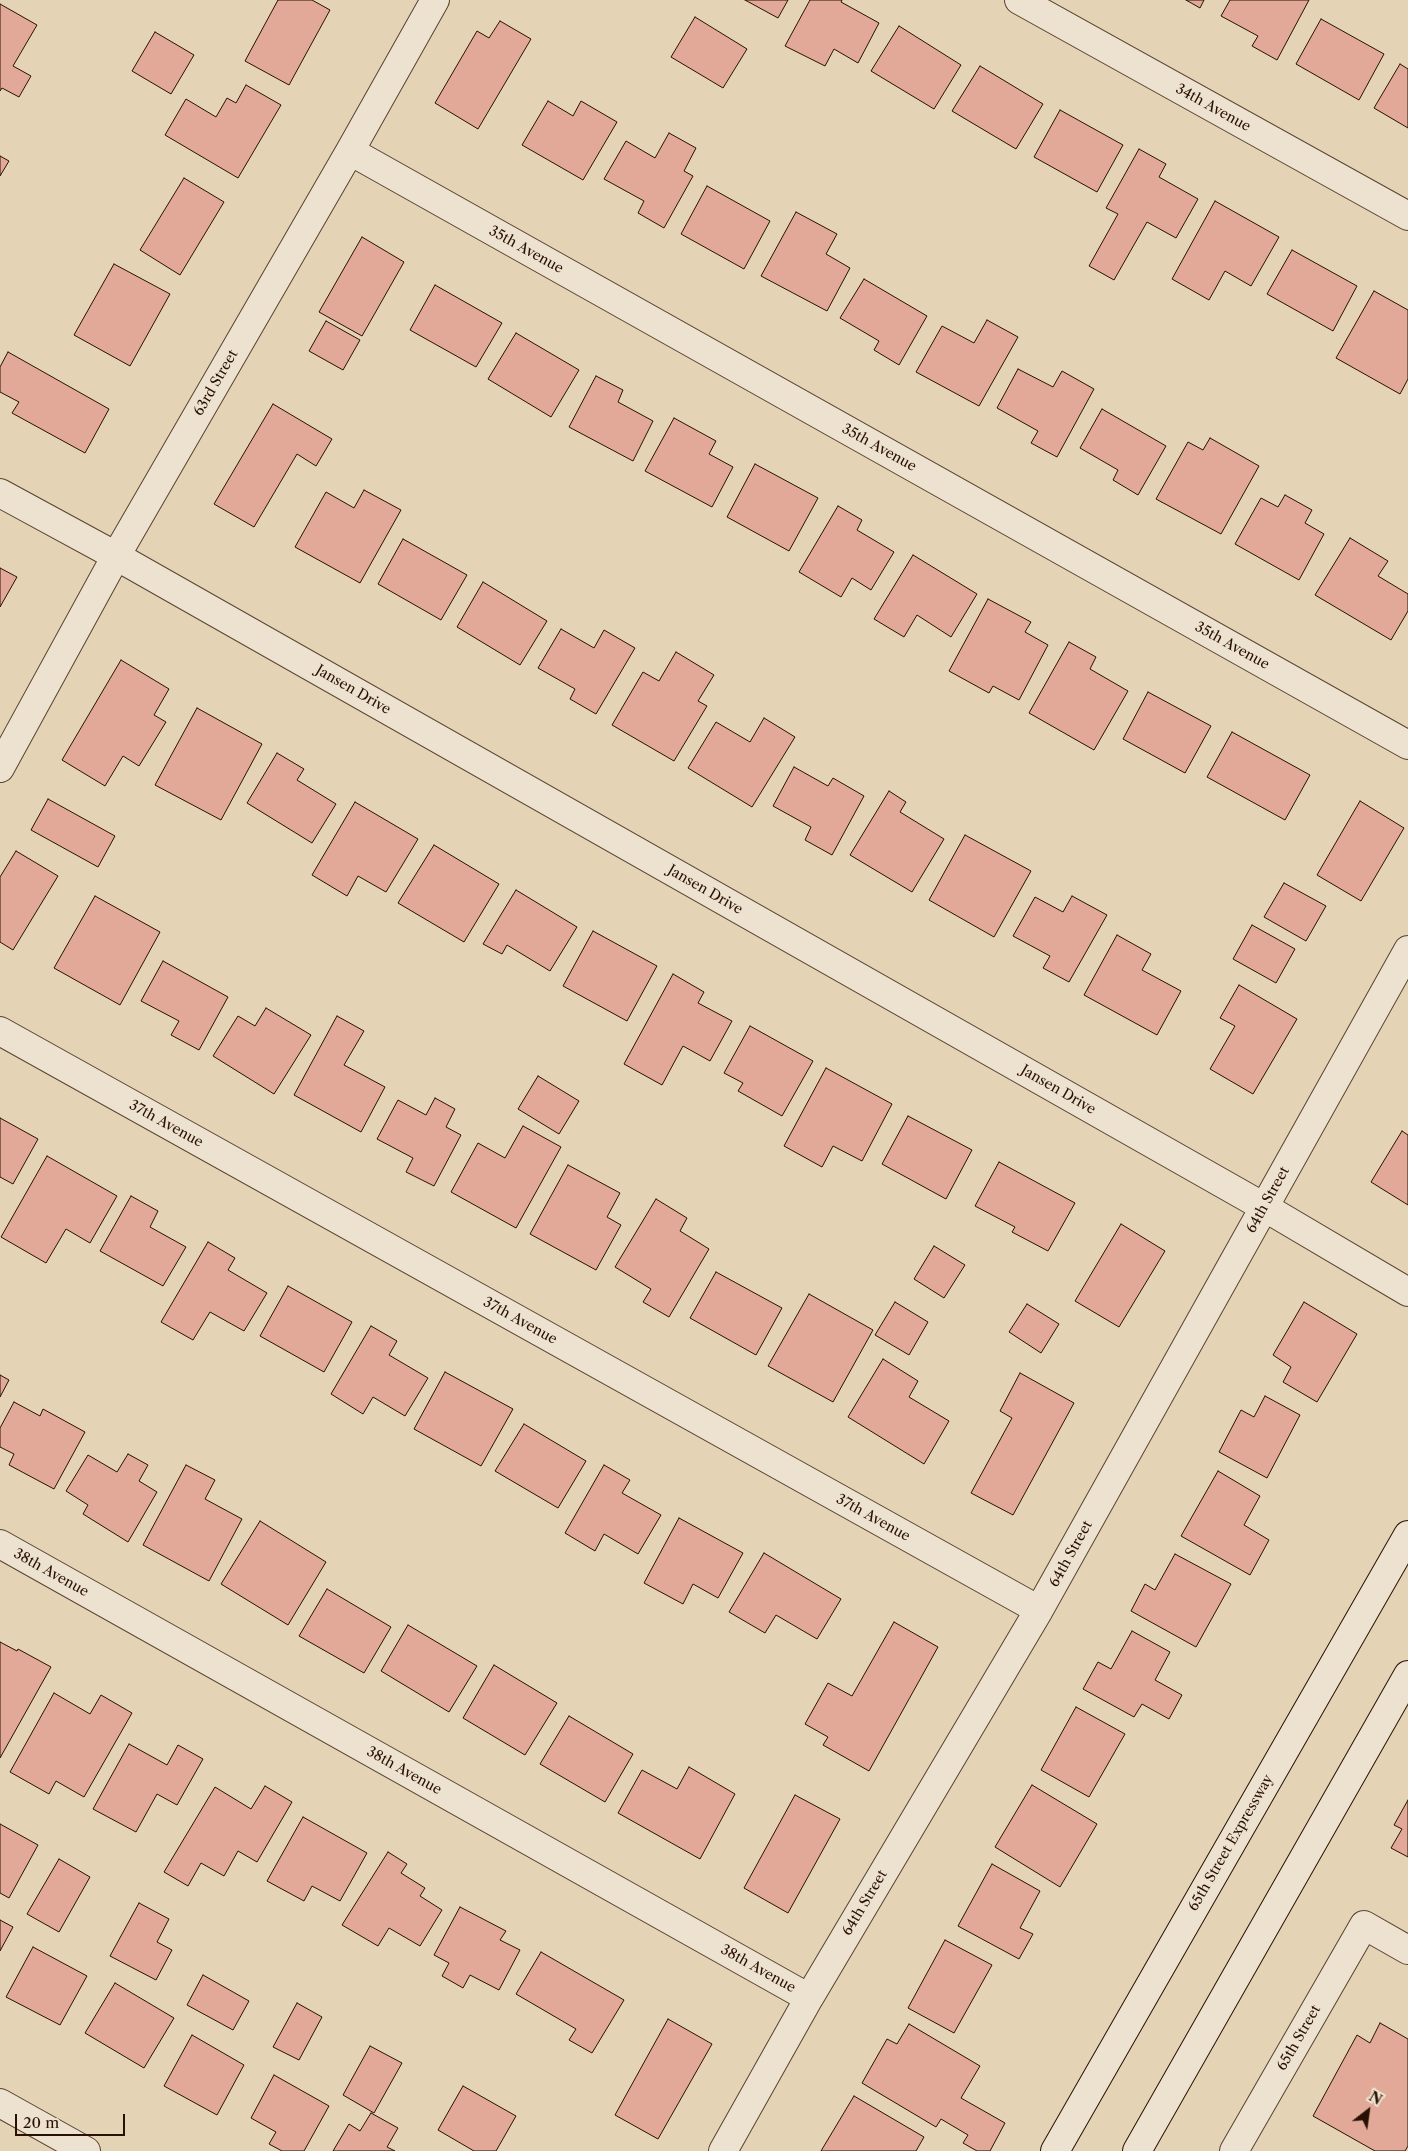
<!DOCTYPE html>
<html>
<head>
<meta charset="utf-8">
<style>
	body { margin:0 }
	#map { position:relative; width:1408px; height:2151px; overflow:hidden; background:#e4d3b5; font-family:"Libre Caslon Text",serif }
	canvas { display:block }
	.north { position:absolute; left:1343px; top:2086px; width:50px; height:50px; -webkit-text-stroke:4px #ede2cf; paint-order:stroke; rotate:30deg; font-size:14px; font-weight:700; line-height:20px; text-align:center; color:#281102 }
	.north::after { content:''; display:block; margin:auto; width:18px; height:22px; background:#281102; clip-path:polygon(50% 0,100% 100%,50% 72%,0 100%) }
	.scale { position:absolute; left:15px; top:2114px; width:110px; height:22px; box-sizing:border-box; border:2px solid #281102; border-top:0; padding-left:6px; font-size:15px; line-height:18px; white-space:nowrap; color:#281102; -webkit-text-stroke:4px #ede2cf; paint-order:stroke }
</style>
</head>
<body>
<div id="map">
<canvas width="1408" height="2151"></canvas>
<div class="north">N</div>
<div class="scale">20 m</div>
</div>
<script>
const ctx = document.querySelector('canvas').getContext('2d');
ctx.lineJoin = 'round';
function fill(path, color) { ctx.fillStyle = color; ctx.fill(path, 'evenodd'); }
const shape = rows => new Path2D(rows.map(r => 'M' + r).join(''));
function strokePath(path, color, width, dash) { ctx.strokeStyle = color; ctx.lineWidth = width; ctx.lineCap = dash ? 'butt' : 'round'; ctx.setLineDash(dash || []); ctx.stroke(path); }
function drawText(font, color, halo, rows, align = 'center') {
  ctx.font = font + ' "Libre Caslon Text",serif'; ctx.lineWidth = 5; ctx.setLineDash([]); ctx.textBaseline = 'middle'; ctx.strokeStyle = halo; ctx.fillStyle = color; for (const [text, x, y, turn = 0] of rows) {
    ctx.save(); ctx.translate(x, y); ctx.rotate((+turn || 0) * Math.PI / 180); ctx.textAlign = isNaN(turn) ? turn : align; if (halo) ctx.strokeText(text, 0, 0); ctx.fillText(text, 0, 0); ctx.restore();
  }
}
const building = shape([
	[278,0,312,0,330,10,289,85,245,61,278,0],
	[745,0,788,0,778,18,745,0],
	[810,0,842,0,841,2,879,23,858,63,834,49,825,66,785,46,810,0],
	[1186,0,1204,0,1200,8,1186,0],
	[1230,0,1309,0,1277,60,1252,46,1258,36,1221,16,1230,0],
	[0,4,37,25,13,66,31,76,19,97,2,88,0,91,0,4],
	[695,17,747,49,723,88,671,57,695,17],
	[1321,19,1384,54,1359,100,1296,64,1321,19],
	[500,21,531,39,478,129,435,103,477,31,489,38,500,21],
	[899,26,961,65,934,109,871,71,899,26],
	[155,32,194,55,171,94,132,71,155,32],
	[1400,64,1408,69,1408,128,1374,108,1400,64],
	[980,66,1043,104,1016,149,952,111,980,66],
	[246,85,281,105,238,178,165,135,186,99,216,117,227,98,236,103,246,85],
	[548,101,573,116,581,101,617,122,583,180,522,145,548,101],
	[1060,110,1123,145,1097,192,1034,157,1060,110],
	[669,133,696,148,684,171,693,176,664,228,638,213,644,201,604,179,626,141,655,158,669,133],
	[1139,149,1166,164,1159,177,1198,199,1176,238,1147,222,1114,280,1089,266,1118,214,1106,208,1139,149],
	[0,156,9,161,0,176,0,156],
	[184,178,224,202,180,275,140,250,184,178],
	[707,186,770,221,744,269,681,234,707,186],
	[1215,201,1279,237,1251,286,1225,271,1209,300,1172,279,1215,201],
	[796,212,837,234,826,254,850,268,827,311,761,276,796,212],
	[362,237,404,262,362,336,319,312,362,237],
	[1292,250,1357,286,1333,331,1267,294,1292,250],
	[114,264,170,294,130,366,74,335,114,264],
	[864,279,927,316,899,365,874,350,879,341,840,318,864,279],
	[435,285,502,323,476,367,410,330,435,285],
	[1374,291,1408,310,1408,379,1400,394,1336,358,1374,291],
	[987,320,1018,337,979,406,916,372,942,326,974,343,987,320],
	[326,321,360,340,343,370,309,351,326,321],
	[516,333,579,370,551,417,488,379,516,333],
	[8,352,109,409,85,453,12,413,19,402,0,392,0,367,8,352],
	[1018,369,1053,387,1062,371,1094,389,1057,457,1031,443,1038,431,997,408,1018,369],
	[596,376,623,390,618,402,653,421,633,461,569,427,596,376],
	[273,404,332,439,316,466,297,454,254,527,214,504,273,404],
	[1102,409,1166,446,1138,495,1113,480,1118,470,1080,448,1102,409],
	[674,418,716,441,709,454,733,467,712,507,645,471,674,418],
	[1210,438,1259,466,1221,534,1156,499,1188,442,1203,450,1210,438],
	[755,464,818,498,789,551,727,517,755,464],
	[364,490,401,510,360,583,295,547,326,492,354,508,364,490],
	[1285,495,1312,510,1305,523,1324,534,1299,580,1235,544,1261,498,1278,507,1285,495],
	[838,506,862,520,857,530,894,552,871,590,852,578,841,597,799,572,838,506],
	[1350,538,1388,561,1378,576,1408,594,1408,611,1391,640,1315,595,1350,538],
	[403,539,467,575,441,620,378,584,403,539],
	[913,555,977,594,951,637,917,615,904,637,874,619,913,555],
	[0,568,17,577,0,607,0,568],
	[483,582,547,621,520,665,457,627,483,582],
	[988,599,1031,622,1025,632,1048,645,1019,700,993,686,989,693,949,671,988,599],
	[561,629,594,648,604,630,635,648,596,714,570,699,575,689,538,668,561,629],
	[1069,642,1096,657,1090,669,1128,691,1094,750,1029,713,1069,642],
	[676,652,714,675,698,701,707,706,674,761,612,725,643,672,659,681,676,652],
	[121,660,169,689,154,715,166,722,139,766,123,756,105,786,62,760,121,660],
	[1148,692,1211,726,1185,773,1123,739,1148,692],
	[197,708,262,744,221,820,155,785,197,708],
	[764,718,795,737,752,807,688,768,716,722,750,742,764,718],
	[1232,732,1310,775,1285,820,1207,777,1232,732],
	[277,753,304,769,297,780,336,804,312,843,247,803,277,753],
	[794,767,828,786,833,778,864,796,832,855,805,840,811,827,773,806,794,767],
	[889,791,906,802,900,812,944,839,912,892,850,855,889,791],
	[48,799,115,836,98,867,31,830,48,799],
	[1360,801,1404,828,1361,901,1317,875,1360,801],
	[355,802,418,839,386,892,358,876,347,896,312,875,355,802],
	[965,835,1031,871,994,937,929,900,965,835],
	[434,845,499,884,464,942,398,903,434,845],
	[16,851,58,876,13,950,0,942,0,877,16,851],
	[1284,883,1326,906,1306,941,1264,917,1284,883],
	[516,890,577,927,550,971,507,945,502,954,483,944,516,890],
	[95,896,160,932,120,1005,54,968,95,896],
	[1072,896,1107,915,1069,982,1043,968,1050,956,1013,936,1035,897,1063,912,1072,896],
	[1252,925,1295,949,1276,983,1233,959,1252,925],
	[593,931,657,966,627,1021,563,986,593,931],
	[1117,935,1151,954,1142,970,1181,991,1157,1035,1084,995,1117,935],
	[163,961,228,997,199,1050,171,1035,179,1021,141,1001,163,961],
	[673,974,704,992,698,1003,732,1021,710,1061,683,1046,662,1085,624,1064,673,974],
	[1239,985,1297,1019,1253,1094,1210,1069,1235,1026,1220,1018,1239,985],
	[266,1008,311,1035,274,1094,213,1056,238,1016,255,1026,266,1008],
	[337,1016,364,1031,344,1065,385,1087,361,1132,294,1095,337,1016],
	[750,1026,813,1061,782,1116,738,1091,743,1083,724,1073,750,1026],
	[826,1068,892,1104,862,1161,833,1146,822,1167,784,1146,826,1068],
	[538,1076,579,1101,559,1134,518,1109,538,1076],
	[435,1098,455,1109,446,1127,461,1135,434,1186,406,1172,413,1158,377,1139,398,1100,426,1115,435,1098],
	[908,1116,972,1150,946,1199,882,1164,908,1116],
	[0,1118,38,1139,13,1184,0,1177,0,1118],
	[523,1126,561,1147,516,1228,451,1192,478,1143,505,1158,523,1126],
	[1402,1131,1408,1135,1408,1205,1371,1182,1402,1131],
	[47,1156,117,1196,90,1243,66,1229,46,1263,1,1237,47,1156],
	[999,1162,1075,1203,1048,1251,1012,1232,1015,1227,975,1206,999,1162],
	[568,1165,620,1193,607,1217,621,1225,596,1270,530,1234,568,1165],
	[131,1196,158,1211,150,1227,186,1247,163,1286,100,1251,131,1196],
	[656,1199,687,1218,680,1231,709,1249,669,1317,643,1302,651,1289,615,1267,656,1199],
	[1121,1224,1165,1251,1119,1327,1075,1301,1121,1224],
	[208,1242,235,1258,228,1270,267,1293,244,1331,210,1312,193,1340,161,1322,208,1242],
	[934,1246,965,1265,944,1298,914,1279,934,1246],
	[716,1272,782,1308,756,1355,690,1318,716,1272],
	[288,1286,352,1322,324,1372,260,1336,288,1286],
	[809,1294,873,1330,833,1402,768,1366,809,1294],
	[895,1302,928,1322,909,1355,875,1335,895,1302],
	[1304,1302,1357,1334,1317,1402,1283,1382,1291,1367,1273,1355,1304,1302],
	[1027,1304,1059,1324,1041,1353,1009,1332,1027,1304],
	[371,1326,397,1341,389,1355,428,1378,405,1416,373,1397,363,1414,331,1394,371,1326],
	[883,1359,918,1381,909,1397,949,1421,924,1464,848,1417,883,1359],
	[445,1372,513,1409,481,1466,414,1429,445,1372],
	[1020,1373,1074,1403,1013,1515,971,1493,1012,1418,1000,1411,1020,1373],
	[0,1375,9,1380,0,1397,0,1375],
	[1265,1396,1300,1415,1267,1478,1219,1452,1241,1410,1254,1417,1265,1396],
	[14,1402,40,1416,43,1409,85,1432,54,1489,9,1465,14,1454,0,1447,0,1428,14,1402],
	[524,1424,586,1461,558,1508,495,1471,524,1424],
	[128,1454,148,1465,139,1481,157,1492,128,1542,83,1514,88,1505,66,1491,88,1455,117,1472,128,1454],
	[186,1465,215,1480,205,1499,242,1519,209,1581,143,1545,186,1465],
	[604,1465,630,1480,622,1493,661,1515,638,1554,604,1534,595,1551,565,1533,604,1465],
	[1218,1471,1260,1496,1244,1525,1269,1540,1250,1575,1181,1536,1218,1471],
	[679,1518,743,1553,718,1598,693,1584,683,1604,644,1583,679,1518],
	[260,1521,326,1562,288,1625,221,1584,260,1521],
	[764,1553,841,1599,817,1639,776,1615,765,1633,729,1612,764,1553],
	[1175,1554,1231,1584,1196,1647,1131,1611,1145,1584,1155,1590,1175,1554],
	[327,1589,391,1627,364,1673,299,1636,327,1589],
	[894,1622,938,1647,869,1771,823,1745,828,1737,805,1724,828,1683,852,1696,894,1622],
	[408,1625,477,1666,449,1712,381,1671,408,1625],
	[1132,1631,1170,1652,1155,1680,1182,1695,1169,1719,1142,1704,1134,1717,1083,1689,1098,1662,1111,1669,1132,1631],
	[0,1642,17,1651,18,1649,51,1667,0,1758,0,1642],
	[494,1665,557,1703,525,1755,463,1718,494,1665],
	[54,1693,90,1714,101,1695,132,1713,84,1797,56,1781,49,1794,10,1772,54,1693],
	[1076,1707,1125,1734,1089,1797,1041,1770,1076,1707],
	[569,1716,633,1754,605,1802,540,1764,569,1716],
	[129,1744,167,1765,178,1745,203,1759,177,1805,157,1794,136,1832,93,1809,129,1744],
	[689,1767,735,1794,700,1859,618,1813,642,1770,677,1789,689,1767],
	[1032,1785,1097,1824,1060,1887,995,1847,1032,1785],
	[265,1786,292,1802,257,1862,238,1851,224,1876,201,1863,188,1886,164,1872,215,1787,251,1809,265,1786],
	[795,1795,840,1819,788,1913,744,1888,795,1795],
	[1408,1800,1408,1857,1391,1848,1402,1829,1394,1825,1408,1800],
	[303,1817,367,1853,340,1901,312,1886,304,1901,267,1881,303,1817],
	[0,1824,38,1845,9,1898,0,1893,0,1824],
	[388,1852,407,1864,401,1873,425,1888,420,1896,442,1910,420,1946,389,1928,378,1946,342,1925,388,1852],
	[59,1859,90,1877,59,1932,27,1914,59,1859],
	[992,1864,1040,1891,1020,1928,1033,1934,1019,1959,958,1926,992,1864],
	[139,1903,169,1919,157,1942,172,1950,156,1980,110,1956,139,1903],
	[460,1907,506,1931,500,1940,520,1950,499,1990,470,1975,463,1988,442,1976,449,1963,434,1955,460,1907],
	[0,1920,13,1927,0,1951,0,1920],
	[945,1940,992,1965,954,2033,908,2008,945,1940],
	[33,1947,87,1976,60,2025,6,1997,33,1947],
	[541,1952,624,2000,592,2053,569,2040,576,2029,516,1994,541,1952],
	[203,1975,249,2001,233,2030,187,2005,203,1975],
	[115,1983,174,2018,144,2068,85,2033,115,1983],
	[297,2003,322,2017,299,2060,273,2047,297,2003],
	[668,2019,712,2044,658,2139,615,2115,668,2019],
	[1380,2023,1408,2039,1408,2146,1405,2151,1375,2151,1313,2116,1357,2035,1370,2043,1380,2023],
	[909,2024,980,2066,961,2098,1005,2123,990,2151,977,2151,963,2143,968,2135,941,2119,936,2127,862,2083,887,2039,897,2044,909,2024],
	[192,2035,244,2065,217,2115,164,2086,192,2035],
	[370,2046,402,2063,374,2113,343,2095,370,2046],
	[274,2075,329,2106,304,2151,282,2151,269,2144,276,2132,251,2118,274,2075],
	[463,2086,516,2116,496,2151,474,2151,438,2130,463,2086],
	[854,2096,924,2137,916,2151,821,2151,854,2096],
	[371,2113,398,2128,387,2147,395,2151,333,2151,349,2124,360,2131,371,2113]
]);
const minor = shape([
	[1019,0,1408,216],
	[350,151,1408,745],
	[0,493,116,556,1264,1207,1408,1292],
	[0,768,116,556,350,151,435,0],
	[0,1031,1039,1610],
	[0,1544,809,1998],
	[0,2103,86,2151],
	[723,2151,809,1998,1039,1610,1408,950],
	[1234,2151,1364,1925,1408,1950]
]);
const secondary = shape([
	[1055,2151,1408,1535],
	[1137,2151,1408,1675]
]);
const streetNames = [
	["34th Avenue",1213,108,29],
	["35th Avenue",526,250,29],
	["63rd Street",216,383,-60],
	["35th Avenue",879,448,29],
	["35th Avenue",1232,646,29],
	["Jansen Drive",353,690,30],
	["Jansen Drive",705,890,30],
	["Jansen Drive",1058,1090,30],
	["37th Avenue",166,1124,29],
	["64th Street",1268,1200,-61],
	["37th Avenue",520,1321,29],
	["37th Avenue",873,1518,29],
	["64th Street",1071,1554,-61],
	["38th Avenue",51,1573,29],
	["38th Avenue",404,1771,29],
	["65th Street Expressway",1231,1843,-60],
	["64th Street",865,1903,-59],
	["38th Avenue",758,1969,29],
	["65th Street",1299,2038,-60]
];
fill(building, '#e2a998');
strokePath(building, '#281102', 1);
strokePath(minor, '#57422f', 30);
strokePath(secondary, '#281102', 30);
strokePath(minor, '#ede2cf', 28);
strokePath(secondary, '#ede2cf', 28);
drawText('14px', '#281102', '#ede2cf', streetNames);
</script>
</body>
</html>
